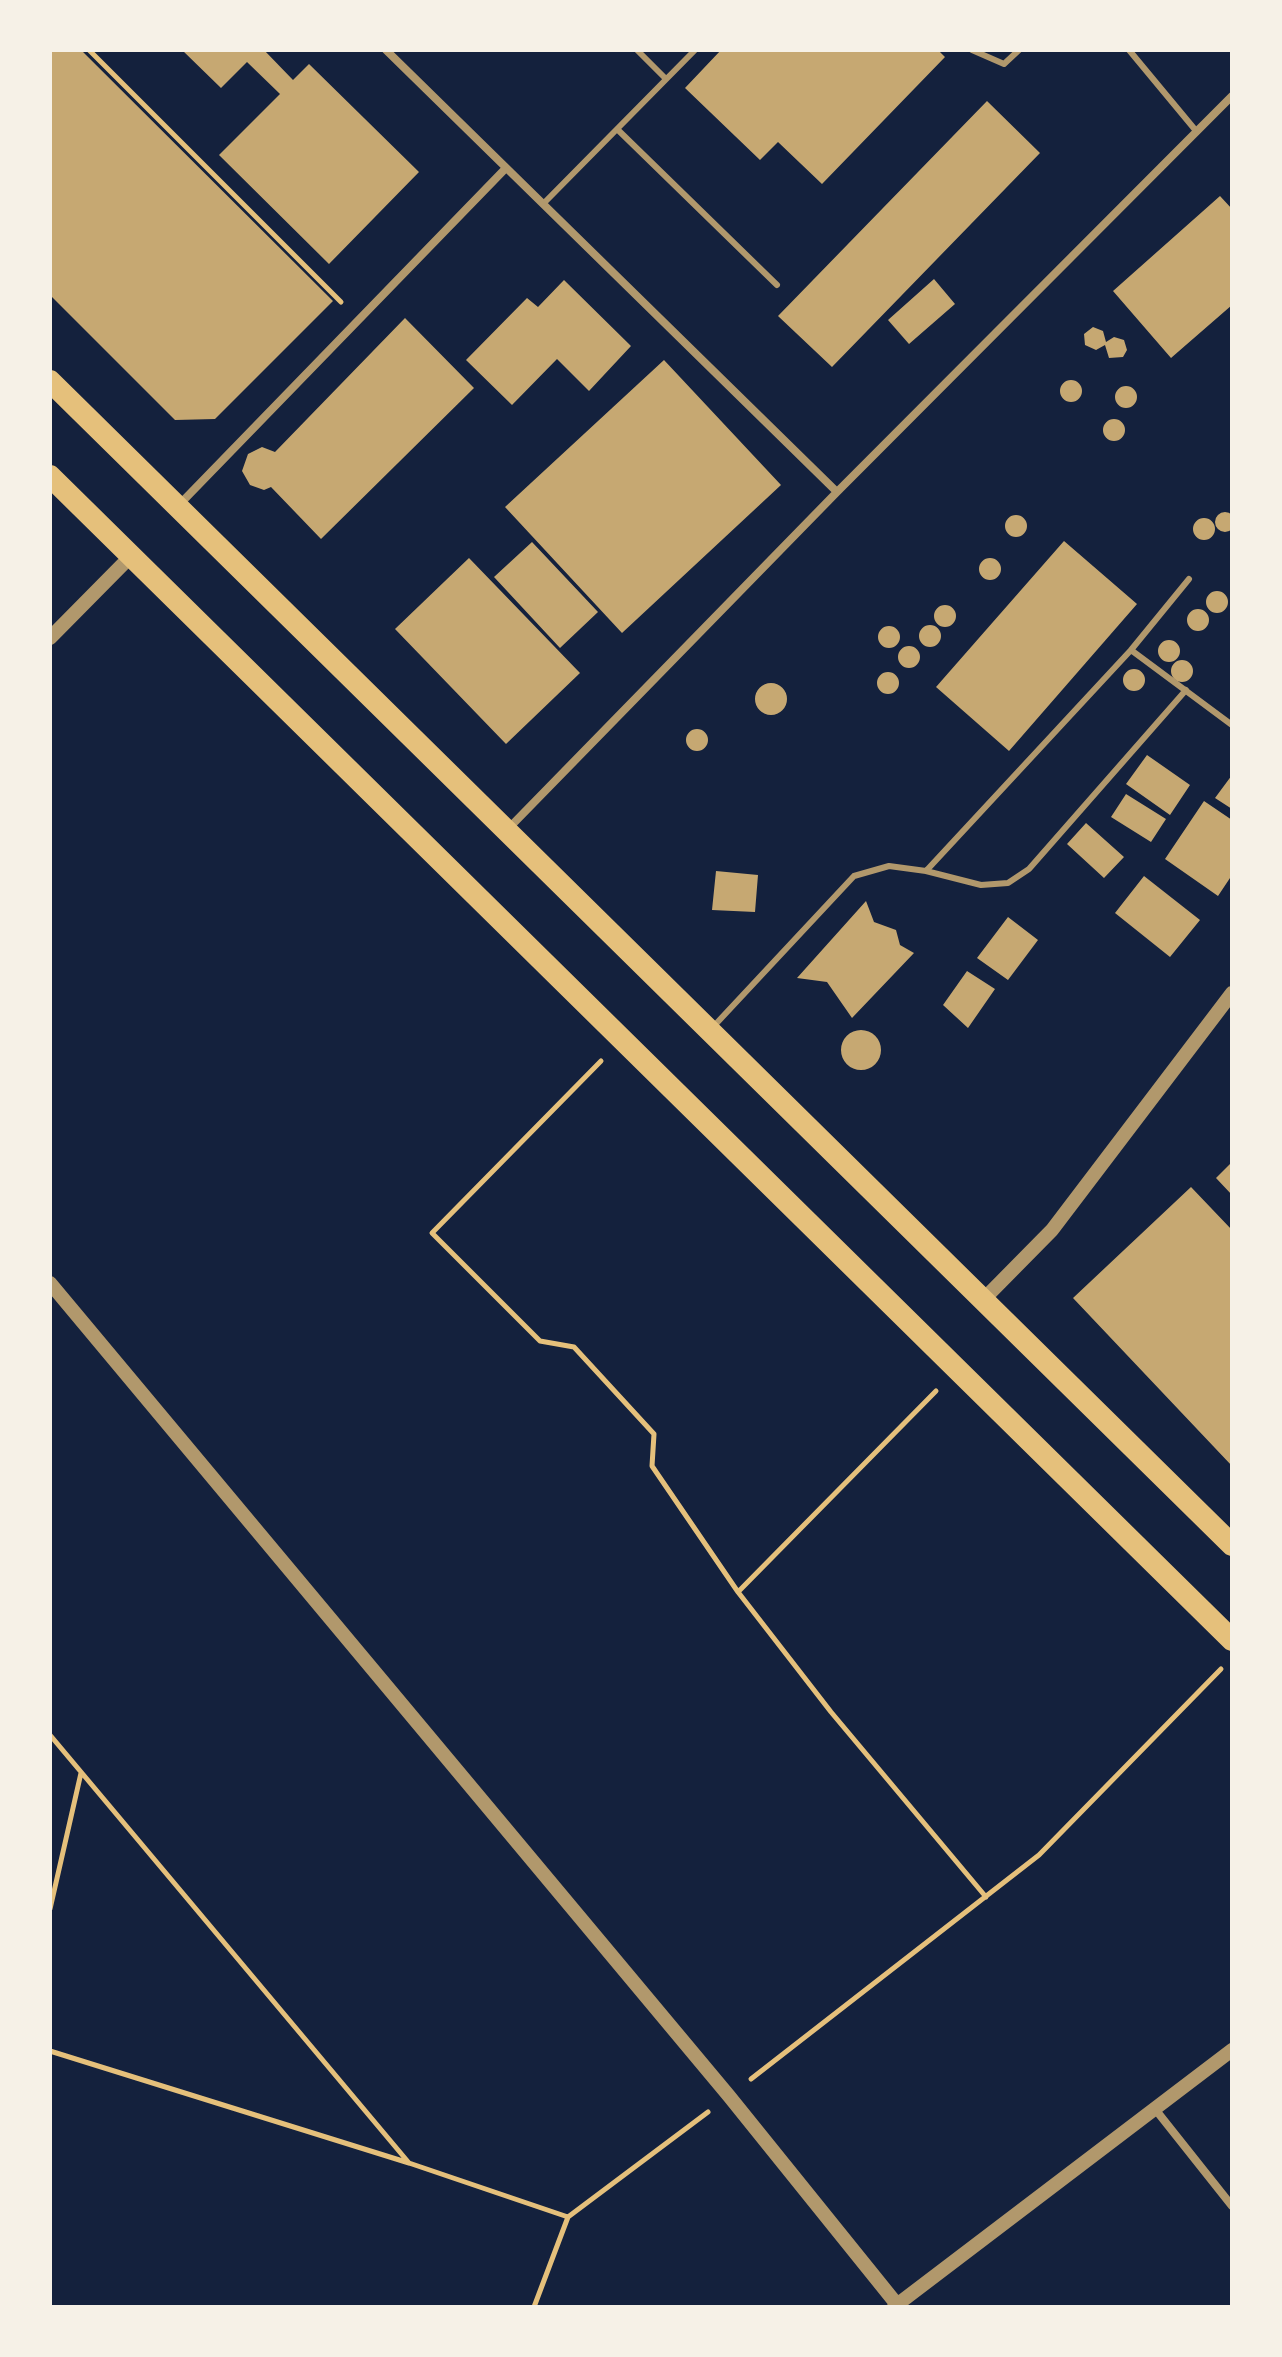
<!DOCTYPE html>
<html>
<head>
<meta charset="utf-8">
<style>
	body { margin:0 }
	#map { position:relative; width:1282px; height:2357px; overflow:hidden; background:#14213d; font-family:"Times New Roman",serif }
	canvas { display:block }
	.frame { position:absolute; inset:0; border:52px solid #f6f1e7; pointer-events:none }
</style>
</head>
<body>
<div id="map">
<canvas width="1282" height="2357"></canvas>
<div class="frame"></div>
</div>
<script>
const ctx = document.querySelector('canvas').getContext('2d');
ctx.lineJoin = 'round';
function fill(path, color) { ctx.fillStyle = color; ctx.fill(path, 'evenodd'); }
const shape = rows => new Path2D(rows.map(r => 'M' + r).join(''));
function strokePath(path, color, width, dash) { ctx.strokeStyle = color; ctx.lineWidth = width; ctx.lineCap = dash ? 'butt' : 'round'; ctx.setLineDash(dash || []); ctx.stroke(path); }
const building = shape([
	[50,50,81,50,333,301,215,419,175,420,50,295],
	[182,50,264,50,293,80,309,64,419,172,329,264,219,155,280,94,247,62,221,88],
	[721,50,938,50,945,57,822,184,778,142,760,160,685,88],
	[987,101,1040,153,832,367,778,316],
	[1220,196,1232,209,1232,305,1171,358,1113,291],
	[934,279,955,304,909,344,888,320],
	[564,280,631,346,589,391,557,359,512,405,466,360,527,298,538,307],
	[405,318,474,388,321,539,271,487,264,490,250,485,242,471,248,454,262,447,275,452],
	[1093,327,1103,331,1106,342,1114,337,1124,340,1127,350,1123,357,1109,358,1105,345,1096,350,1085,345,1084,334],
	[664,360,781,485,622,633,505,507],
	'1060 391a11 11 0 1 1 22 0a11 11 0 1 1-22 0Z',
	'1115 397a11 11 0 1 1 22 0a11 11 0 1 1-22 0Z',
	'1103 430a11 11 0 1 1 22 0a11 11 0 1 1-22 0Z',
	'1215 522a10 10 0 1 1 20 0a10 10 0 1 1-20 0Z',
	'1005 526a11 11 0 1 1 22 0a11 11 0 1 1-22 0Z',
	'1193 529a11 11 0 1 1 22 0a11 11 0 1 1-22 0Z',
	[1064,541,1137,604,1009,751,936,687],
	[532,542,598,612,560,648,494,577],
	'979 569a11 11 0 1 1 22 0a11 11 0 1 1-22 0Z',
	[469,558,580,673,506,744,395,629],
	'1206 602a11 11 0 1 1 22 0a11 11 0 1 1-22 0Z',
	'934 616a11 11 0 1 1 22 0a11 11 0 1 1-22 0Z',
	'1187 620a11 11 0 1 1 22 0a11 11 0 1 1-22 0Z',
	'919 636a11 11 0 1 1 22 0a11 11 0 1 1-22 0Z',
	'878 637a11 11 0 1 1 22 0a11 11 0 1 1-22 0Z',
	'1158 651a11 11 0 1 1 22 0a11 11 0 1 1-22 0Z',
	'898 657a11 11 0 1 1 22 0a11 11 0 1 1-22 0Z',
	'1171 671a11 11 0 1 1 22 0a11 11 0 1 1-22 0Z',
	'1123 680a11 11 0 1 1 22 0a11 11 0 1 1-22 0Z',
	'877 683a11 11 0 1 1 22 0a11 11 0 1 1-22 0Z',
	'755 699a16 16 0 1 1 32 0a16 16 0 1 1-32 0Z',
	'686 740a11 11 0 1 1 22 0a11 11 0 1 1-22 0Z',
	[1147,755,1190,785,1170,815,1126,784],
	[1232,775,1232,809,1215,798],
	[1126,794,1166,819,1151,842,1111,817],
	[1204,801,1232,820,1232,875,1218,896,1165,859],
	[1086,823,1124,857,1104,878,1067,844],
	[716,871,758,875,755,912,712,910],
	[1144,876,1200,920,1170,957,1115,913],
	[866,901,874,922,896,930,900,945,914,953,852,1018,827,982,797,978],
	[1008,917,1038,940,1008,980,977,958],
	[967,971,995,989,968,1028,943,1005],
	'841 1050a20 20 0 1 1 40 0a20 20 0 1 1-40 0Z',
	[1232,1162,1232,1195,1216,1178],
	[1191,1187,1232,1230,1232,1466,1073,1298]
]);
const path = shape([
	[89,50,341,302],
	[601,1061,432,1233,540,1341,574,1347,654,1434,652,1466,738,1592],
	[936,1391,738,1592,831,1712,986,1897],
	[50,1735,409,2163],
	[50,1909,81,1773],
	[50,2051,409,2163,568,2217],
	[751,2079,1039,1855,1221,1669],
	[534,2307,568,2217,708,2112]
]);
const service = shape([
	[637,50,666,79],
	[972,50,1004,64,1019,50],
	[1129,50,1197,132],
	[617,129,777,285],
	[545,202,695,50],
	[1131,650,1189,579],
	[926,871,981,885,1008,883,1029,869,1186,690],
	[713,1027,854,876,889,866,926,871,1131,650,1232,725]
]);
const minor = shape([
	[386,50,837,492],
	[178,506,506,168],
	[507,830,837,492,1232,96],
	[1155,2109,1232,2206]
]);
const tertiary = shape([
	[50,638,131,556],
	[50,1283,729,2096,899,2307],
	[983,1300,1052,1230,1232,993],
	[894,2307,1232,2050]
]);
const trunk = shape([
	[50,381,1232,1545],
	[50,476,1232,1640]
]);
fill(building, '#c6a872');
strokePath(path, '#e5c07b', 5);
strokePath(service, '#b1986c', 6);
strokePath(minor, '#b1986c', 8);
strokePath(tertiary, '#b1986c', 14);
strokePath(trunk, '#e5c07b', 22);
</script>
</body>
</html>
